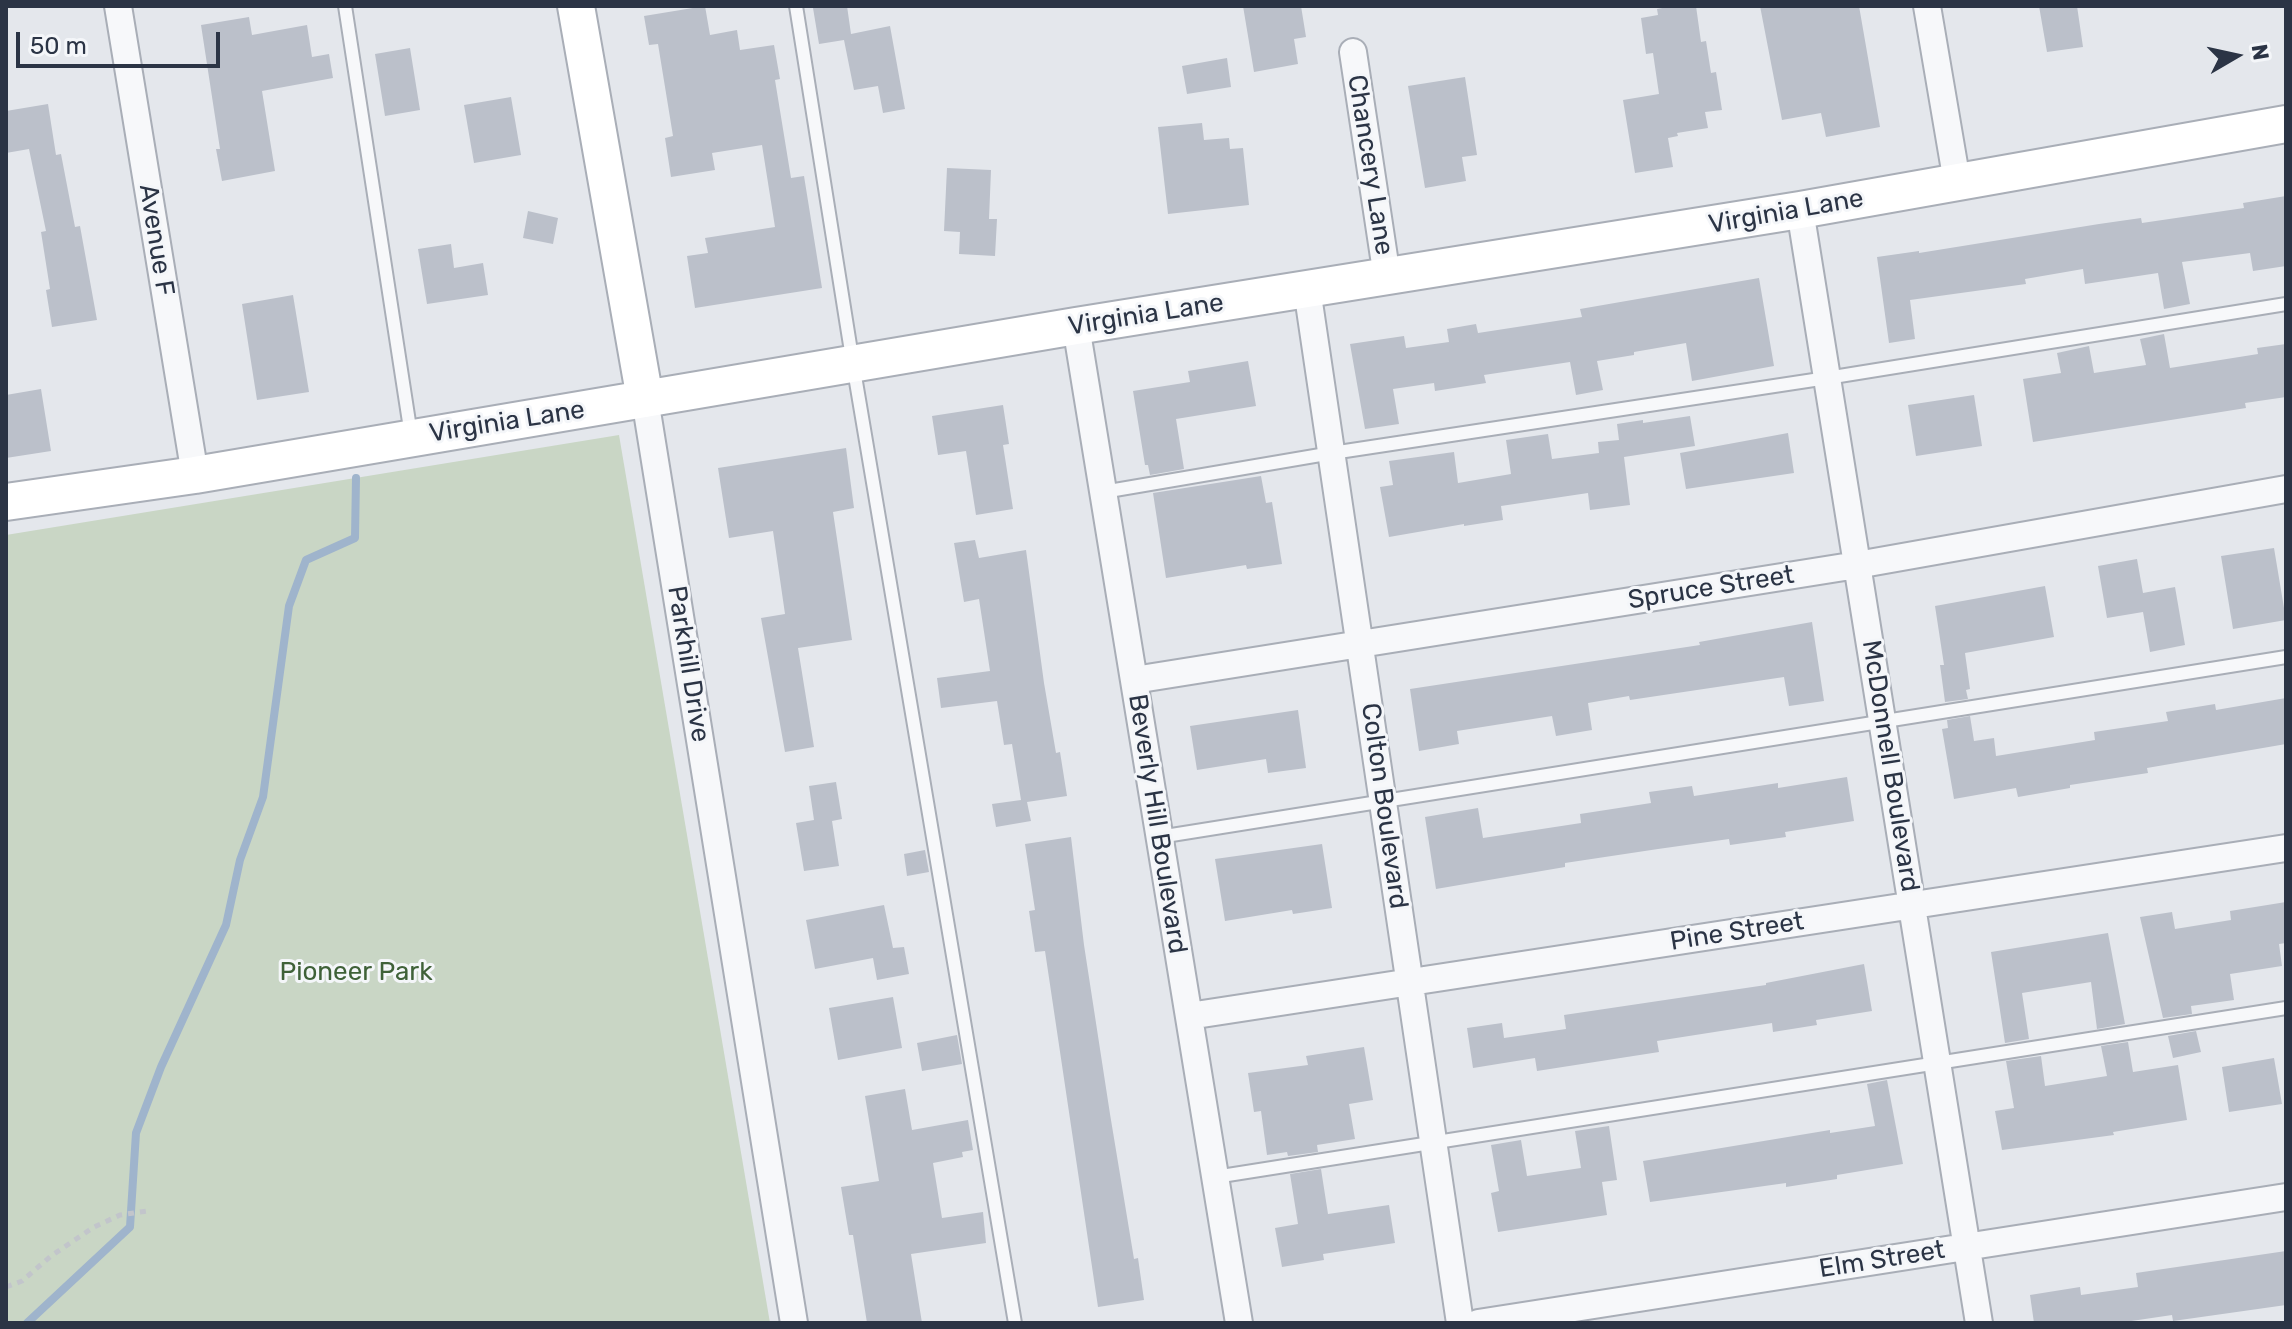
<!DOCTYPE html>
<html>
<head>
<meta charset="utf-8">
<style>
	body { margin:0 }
	#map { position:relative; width:2292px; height:1329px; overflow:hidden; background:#e4e7ec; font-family:Rubik,sans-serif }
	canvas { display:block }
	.frame { position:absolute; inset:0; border:8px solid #2b3445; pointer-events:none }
	.north { position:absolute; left:2196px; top:16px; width:80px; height:80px; -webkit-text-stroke:6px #f4f6f9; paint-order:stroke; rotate:81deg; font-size:22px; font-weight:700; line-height:32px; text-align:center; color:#2b3445 }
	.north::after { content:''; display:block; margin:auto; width:28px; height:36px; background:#2b3445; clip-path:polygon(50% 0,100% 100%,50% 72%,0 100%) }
	.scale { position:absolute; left:16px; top:32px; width:204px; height:36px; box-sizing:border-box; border:4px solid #2b3445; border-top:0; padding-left:10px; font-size:24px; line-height:28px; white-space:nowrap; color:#2b3445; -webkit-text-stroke:6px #f4f6f9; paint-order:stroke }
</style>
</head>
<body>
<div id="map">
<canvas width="2292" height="1329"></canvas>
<div class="frame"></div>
<div class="north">N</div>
<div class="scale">50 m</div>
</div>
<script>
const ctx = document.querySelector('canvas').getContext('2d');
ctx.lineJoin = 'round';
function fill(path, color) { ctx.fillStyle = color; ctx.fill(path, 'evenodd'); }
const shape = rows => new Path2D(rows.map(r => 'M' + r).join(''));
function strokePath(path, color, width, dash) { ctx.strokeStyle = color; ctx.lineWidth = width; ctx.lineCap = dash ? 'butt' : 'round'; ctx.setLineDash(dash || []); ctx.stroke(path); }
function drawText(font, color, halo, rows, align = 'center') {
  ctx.font = font + ' Rubik,sans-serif'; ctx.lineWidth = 6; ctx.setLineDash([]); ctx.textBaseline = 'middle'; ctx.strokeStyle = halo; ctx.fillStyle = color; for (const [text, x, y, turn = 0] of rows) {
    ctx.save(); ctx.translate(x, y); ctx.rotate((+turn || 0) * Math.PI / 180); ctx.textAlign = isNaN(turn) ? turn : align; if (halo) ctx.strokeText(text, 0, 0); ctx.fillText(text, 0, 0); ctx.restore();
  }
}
const green = shape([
	[619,435,770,1323,6,1323,6,535]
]);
const stream = shape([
	[27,1323,130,1227,136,1133,161,1067,226,925,240,860,263,797,289,606,306,560,355,538,356,478]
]);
const building = shape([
	[705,6,710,35,737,30,740,50,774,45,780,79,775,80,791,178,804,176,822,288,695,308,687,256,708,253,705,238,775,227,762,145,712,153,715,170,671,177,665,138,673,136,658,44,649,45,644,16],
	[829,6,847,6,851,34,890,26,905,109,883,113,878,86,854,90,844,40,819,44,813,8],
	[1243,6,1301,6,1306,37,1294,39,1298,64,1254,72],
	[1673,6,1696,6,1701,42,1706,41,1711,73,1716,72,1722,110,1705,112,1708,128,1677,133,1678,136,1668,138,1673,167,1635,173,1623,100,1659,94,1653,53,1646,54,1641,18,1658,15,1657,9],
	[1760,6,1859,6,1880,127,1826,137,1821,113,1782,120],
	[2039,6,2077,6,2083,47,2047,52],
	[249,17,252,35,307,25,312,57,329,54,333,78,262,91,275,171,222,181,216,149,220,149,201,25],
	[410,48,420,110,385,116,375,54],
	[1227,58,1231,87,1187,94,1182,66],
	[1465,77,1477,155,1462,157,1466,181,1425,188,1408,86],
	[511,97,521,155,474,163,464,105],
	[48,104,56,155,61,154,75,227,80,226,97,320,52,327,46,290,50,289,41,232,46,231,29,149,6,153,6,111],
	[1202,123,1204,140,1229,138,1230,149,1243,148,1249,205,1168,214,1158,127],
	[947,168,991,170,989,219,997,219,995,256,959,254,960,232,944,231],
	[2286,196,2286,266,2253,271,2250,253,2182,262,2190,304,2164,309,2158,273,2085,284,2083,269,2025,279,2026,284,1910,300,1915,339,1889,343,1877,257,1919,251,1919,253,2099,224,2141,218,2142,223,2244,208,2243,203],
	[528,211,558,218,553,244,523,238],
	[451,244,454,268,483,263,488,295,427,304,418,249],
	[1759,278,1774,366,1692,381,1686,343,1634,352,1634,355,1597,361,1603,390,1576,395,1570,362,1484,375,1486,383,1435,391,1434,383,1393,389,1399,424,1365,429,1350,344,1404,336,1406,348,1449,342,1447,329,1476,324,1478,333,1582,317,1580,309],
	[293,295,309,392,257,400,242,304],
	[2164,334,2170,368,2258,354,2257,348,2286,344,2286,397,2245,403,2246,408,2033,442,2023,379,2061,373,2057,353,2089,346,2094,373,2146,365,2140,339],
	[1248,361,1256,406,1176,419,1184,469,1150,475,1148,465,1145,465,1133,391,1190,382,1188,371],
	[41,389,51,451,6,458,6,395],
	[1974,395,1982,446,1916,456,1908,405],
	[1003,405,1009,444,1003,445,1013,509,976,515,966,451,938,455,932,416],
	[1690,416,1695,446,1624,457,1630,505,1590,510,1588,493,1501,506,1503,520,1464,526,1464,524,1389,537,1380,487,1393,485,1389,461,1454,452,1458,483,1511,474,1506,440,1548,434,1552,459,1599,453,1598,442,1619,440,1617,424,1643,420,1643,423],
	[1788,433,1794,473,1686,489,1680,453],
	[846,448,854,508,833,512,852,640,798,648,814,747,785,752,761,618,785,614,773,531,729,538,718,468],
	[1261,476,1266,503,1272,502,1282,564,1247,569,1246,565,1166,578,1153,493],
	[975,540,979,558,1026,550,1044,683,1056,753,1060,752,1067,796,1027,802,1031,821,996,827,992,804,1021,800,1012,744,1004,745,997,701,941,708,937,678,990,671,979,599,964,602,954,543],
	[2274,548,2286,620,2233,629,2221,556],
	[2137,559,2143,593,2175,587,2185,645,2150,652,2143,612,2107,618,2098,566],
	[2045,586,2054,637,1965,653,1970,689,1966,690,1968,699,1945,702,1940,665,1944,665,1935,606],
	[1812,622,1824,701,1789,706,1784,677,1630,700,1629,696,1588,703,1592,730,1556,736,1552,716,1457,731,1459,744,1419,751,1410,689,1700,645,1699,642],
	[2286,698,2286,744,2147,768,2148,773,2070,785,2070,788,2018,797,2016,788,1954,799,1942,729,1948,728,1947,720,1970,716,1974,741,1994,738,1996,756,2095,740,2094,732,2168,721,2166,712,2215,704,2216,710],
	[1298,710,1306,768,1268,773,1266,759,1197,770,1190,726],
	[1847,777,1854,821,1785,832,1786,837,1730,845,1729,839,1658,849,1565,863,1565,867,1436,889,1425,817,1478,808,1483,838,1581,823,1580,814,1651,803,1649,792,1692,786,1694,796,1778,783,1778,788],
	[836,782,842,819,832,821,839,866,804,871,796,823,814,820,809,786],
	[1071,837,1084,945,1110,1114,1134,1259,1138,1258,1144,1300,1098,1307,1045,951,1035,952,1029,911,1035,910,1025,844],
	[1322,844,1332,908,1293,914,1292,910,1225,921,1215,859],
	[925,850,929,872,907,876,904,854],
	[2286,902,2286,943,2279,944,2282,966,2230,974,2234,1000,2191,1006,2192,1014,2163,1018,2140,917,2172,912,2175,929,2231,920,2230,911],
	[884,905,893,948,904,947,909,974,877,980,873,958,815,969,806,920],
	[2108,933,2125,1024,2097,1029,2091,982,2022,993,2029,1039,2005,1043,1991,952],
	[1864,964,1872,1011,1816,1020,1817,1025,1773,1032,1772,1023,1657,1041,1659,1052,1537,1071,1535,1058,1473,1068,1467,1028,1502,1023,1504,1038,1566,1029,1564,1015,1766,985,1766,983],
	[893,997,902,1048,838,1060,829,1008],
	[2196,1031,2201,1052,2173,1058,2168,1036],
	[957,1035,962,1064,922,1071,917,1043],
	[2128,1042,2133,1072,2178,1065,2187,1120,2113,1132,2114,1135,2002,1150,1995,1111,2014,1108,2006,1061,2041,1056,2045,1086,2107,1076,2101,1046],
	[1364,1047,1373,1100,1349,1104,1355,1139,1317,1145,1318,1152,1288,1156,1287,1152,1267,1155,1261,1111,1254,1112,1248,1073,1308,1065,1306,1056],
	[2274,1058,2282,1104,2229,1112,2222,1067],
	[1887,1080,1903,1164,1837,1175,1837,1179,1786,1187,1786,1183,1650,1202,1643,1161,1830,1130,1830,1133,1875,1126,1867,1084],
	[905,1089,912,1130,968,1120,973,1150,962,1152,963,1157,933,1163,942,1218,983,1212,986,1243,911,1254,922,1323,867,1323,853,1235,849,1235,841,1187,879,1181,865,1096],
	[1609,1126,1617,1180,1602,1182,1607,1215,1498,1232,1491,1193,1499,1191,1491,1145,1521,1140,1527,1176,1581,1168,1575,1131],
	[1321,1169,1328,1214,1389,1205,1395,1243,1323,1254,1324,1260,1282,1267,1275,1228,1298,1224,1290,1174],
	[2286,1251,2286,1305,2173,1321,2172,1315,2118,1323,2034,1323,2030,1295,2080,1287,2081,1295,2138,1287,2136,1273]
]);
const path = shape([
	[6,1287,22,1281,51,1256,94,1227,120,1215,147,1211]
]);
const lane = shape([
	[345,6,411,435],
	[796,6,853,364,1015,1323],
	[1103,492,1332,453,1827,378,2286,304],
	[1159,837,2286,657],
	[1215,1177,2286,1008]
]);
const street = shape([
	[118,6,195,475],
	[1927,6,1957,182],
	[1353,52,1387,277],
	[1800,210,1979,1323],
	[1307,289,1460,1323],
	[1076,326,1239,1323],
	[645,399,794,1323],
	[1134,680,1857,565,2286,489],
	[1189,1016,2286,848],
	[1478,1323,2286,1197]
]);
const secondary = shape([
	[576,6,645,399],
	[6,502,195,475,1076,326,1800,210,2286,124]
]);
const streetNames = [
	["Chancery Lane",1370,165,81],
	["Virginia Lane",1786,212,-10],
	["Avenue F",156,240,81],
	["Virginia Lane",1146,315,-9],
	["Virginia Lane",507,422,-9],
	["Spruce Street",1711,588,-9],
	["Parkhill Drive",688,664,81],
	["McDonnell Boulevard",1890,766,81],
	["Colton Boulevard",1384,806,82],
	["Beverly Hill Boulevard",1157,824,81],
	["Pine Street",1737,932,-9],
	["Elm Street",1882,1260,-9]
];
const parkNames = [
	["Pioneer Park",356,972]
];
fill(green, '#c9d6c5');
strokePath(stream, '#9fb4cc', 8);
fill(building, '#bbc0ca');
strokePath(lane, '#a9aeb7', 16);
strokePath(street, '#a9aeb7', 30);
strokePath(secondary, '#a9aeb7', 40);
strokePath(path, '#c2c5cb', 5, [6, 6]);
strokePath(lane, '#f7f8fa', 12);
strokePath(street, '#f7f8fa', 26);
strokePath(secondary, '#fff', 36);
drawText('26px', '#2b3445', '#f4f6f9', streetNames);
drawText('26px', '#3f6138', '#f4f6f9', parkNames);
</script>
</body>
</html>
